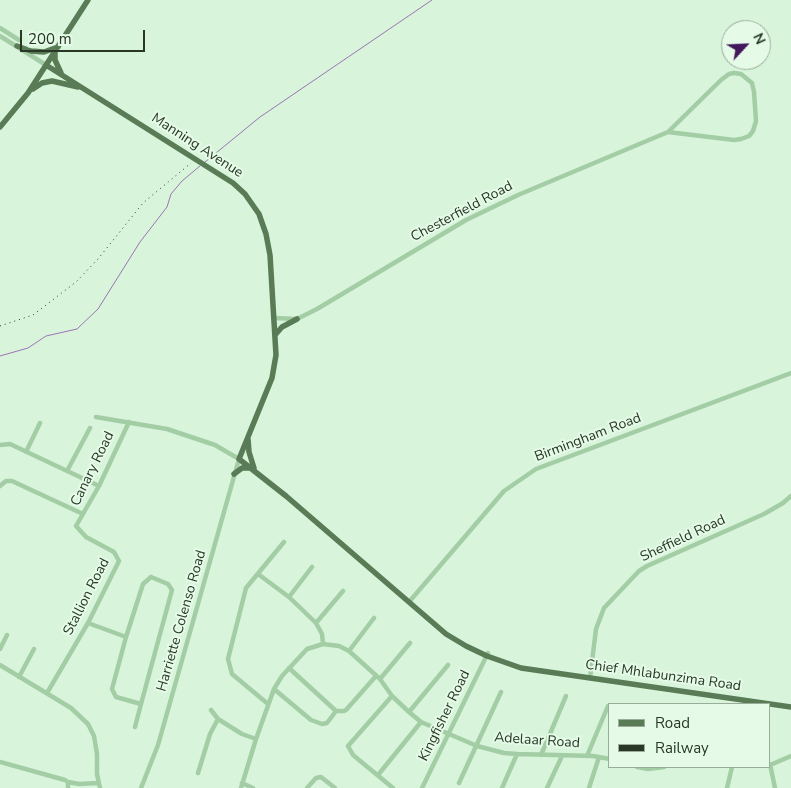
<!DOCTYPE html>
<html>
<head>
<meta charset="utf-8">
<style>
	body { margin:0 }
	#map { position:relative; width:791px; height:788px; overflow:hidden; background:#d8f4db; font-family:"Nunito Sans",sans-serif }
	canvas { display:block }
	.legend { position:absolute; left:608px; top:703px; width:162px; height:65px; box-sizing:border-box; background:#e5fbe7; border:1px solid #99ad9a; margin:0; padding:6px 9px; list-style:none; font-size:15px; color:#283726 }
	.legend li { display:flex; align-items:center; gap:10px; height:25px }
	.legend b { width:25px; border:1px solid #99ad9a }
	.north { position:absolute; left:721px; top:20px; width:50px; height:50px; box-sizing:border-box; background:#e5fbe7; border:1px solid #99ad9a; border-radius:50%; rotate:65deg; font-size:14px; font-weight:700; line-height:20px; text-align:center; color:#283726 }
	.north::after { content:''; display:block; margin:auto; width:18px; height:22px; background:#43175c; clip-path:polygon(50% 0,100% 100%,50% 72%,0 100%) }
	.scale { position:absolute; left:20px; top:30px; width:125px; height:22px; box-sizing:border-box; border:2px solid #283726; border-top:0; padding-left:6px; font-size:15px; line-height:18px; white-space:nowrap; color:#283726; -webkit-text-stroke:4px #e5fbe7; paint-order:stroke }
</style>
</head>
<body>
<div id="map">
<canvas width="791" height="788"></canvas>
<ul class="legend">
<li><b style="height:6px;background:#597b55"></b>Road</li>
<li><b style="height:6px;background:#283726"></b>Railway</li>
</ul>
<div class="north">N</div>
<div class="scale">200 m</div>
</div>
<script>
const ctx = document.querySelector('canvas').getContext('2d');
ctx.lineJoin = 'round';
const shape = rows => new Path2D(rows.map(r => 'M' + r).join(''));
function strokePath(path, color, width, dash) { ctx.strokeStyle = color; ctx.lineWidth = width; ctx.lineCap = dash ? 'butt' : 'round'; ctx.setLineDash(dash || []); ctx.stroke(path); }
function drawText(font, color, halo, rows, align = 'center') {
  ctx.font = font + ' "Nunito Sans",sans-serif'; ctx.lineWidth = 4; ctx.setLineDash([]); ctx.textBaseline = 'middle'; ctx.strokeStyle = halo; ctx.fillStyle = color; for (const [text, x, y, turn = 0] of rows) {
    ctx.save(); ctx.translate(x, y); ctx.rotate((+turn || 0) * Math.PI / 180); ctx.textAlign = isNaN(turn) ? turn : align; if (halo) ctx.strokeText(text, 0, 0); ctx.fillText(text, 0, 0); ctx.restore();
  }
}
const stream = shape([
	[205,162,260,117,432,0],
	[0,356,28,348,46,336,77,329,98,309,140,242,167,207,171,194,182,181,200,166]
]);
const minor = shape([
	[0,28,19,40],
	[0,36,46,65],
	[274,318,297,319,317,309,466,220,518,195,668,132,721,80,729,74,734,73,741,74,752,83,754,92,756,121,753,131,749,136,741,139,734,140,668,132],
	[96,417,167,429,215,445,239,459,158,745,141,788],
	[0,445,10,444,99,486],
	[26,452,40,423],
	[67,471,90,428],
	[0,486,6,481,12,481,83,514],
	[258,574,289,597,316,623,322,634,323,644],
	[151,577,168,584,172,590,141,704,116,697,112,689,126,637,143,584,151,577],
	[289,597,312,567],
	[409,602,504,491,536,469,791,373],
	[88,623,126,637],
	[316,623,343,591],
	[0,649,7,635],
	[349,651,374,618],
	[0,665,71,708,88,724,94,736,97,754,97,774,100,788],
	[289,668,336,711],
	[19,677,34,649],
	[590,678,596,629,604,608,639,571,647,566,764,514,783,503,791,496],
	[380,679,410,643],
	[274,689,311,720,322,724,327,723,336,711,344,711,346,710,376,676],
	[47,693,88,623,119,561,114,552,86,537,76,526,99,486,129,422],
	[392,696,348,746,353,755,393,788],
	[268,704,232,674,228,659,246,588,284,542],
	[211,710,218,719,242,734,256,739],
	[409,712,448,665],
	[135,727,141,704],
	[541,755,566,696],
	[587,756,608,706],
	[0,762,65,780,68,782,68,788],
	[770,764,775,788],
	[770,765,791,756],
	[637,767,648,769,664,767],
	[198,773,210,734,218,719],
	[378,775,421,722],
	[68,782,79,784,98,783],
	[242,783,253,788],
	[459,783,501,692],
	[241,788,256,739,274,689,282,676,307,649,323,644,339,646,349,651,380,679,392,696,409,712,421,722,477,746,504,753,517,754,593,756,610,759],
	[307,788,316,778,321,777,335,788],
	[422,788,488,653],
	[502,788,517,754],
	[547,788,562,756],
	[589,788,599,757],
	[727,788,732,767]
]);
const major = shape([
	[17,46,31,51,44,52,58,47],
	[55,51,55,60,61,73],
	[46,65,233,183,245,194,259,214,266,234,270,255,276,355,272,378,239,459,286,496,446,634,466,646,487,656,521,668,791,707],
	[33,89,42,83,52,81,78,87],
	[0,127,28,93,88,0],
	[275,335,282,327,297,319],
	[248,439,249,452,254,468],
	[234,474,242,468,250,468]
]);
const rail = shape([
	[0,326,33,315,76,282,98,259,143,203,191,163]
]);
const streetNames = [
	["Manning Avenue",197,146,33],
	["Chesterfield Road",462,212,-28],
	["Birmingham Road",588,438,-21],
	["Canary Road",93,469,-64],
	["Sheffield Road",683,539,-25],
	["Stallion Road",87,597,-63],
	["Harriette Colenso Road",182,621,-74],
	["Chief Mhlabunzima Road",663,676,8],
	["Kingfisher Road",445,716,-64],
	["Adelaar Road",537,741,4]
];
strokePath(stream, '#9b74b3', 1);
strokePath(minor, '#a3cda4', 4.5);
strokePath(major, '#597b55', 5.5);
strokePath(rail, '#283726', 1, [1, 4]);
drawText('14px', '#283726', '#e5fbe7', streetNames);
</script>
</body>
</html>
